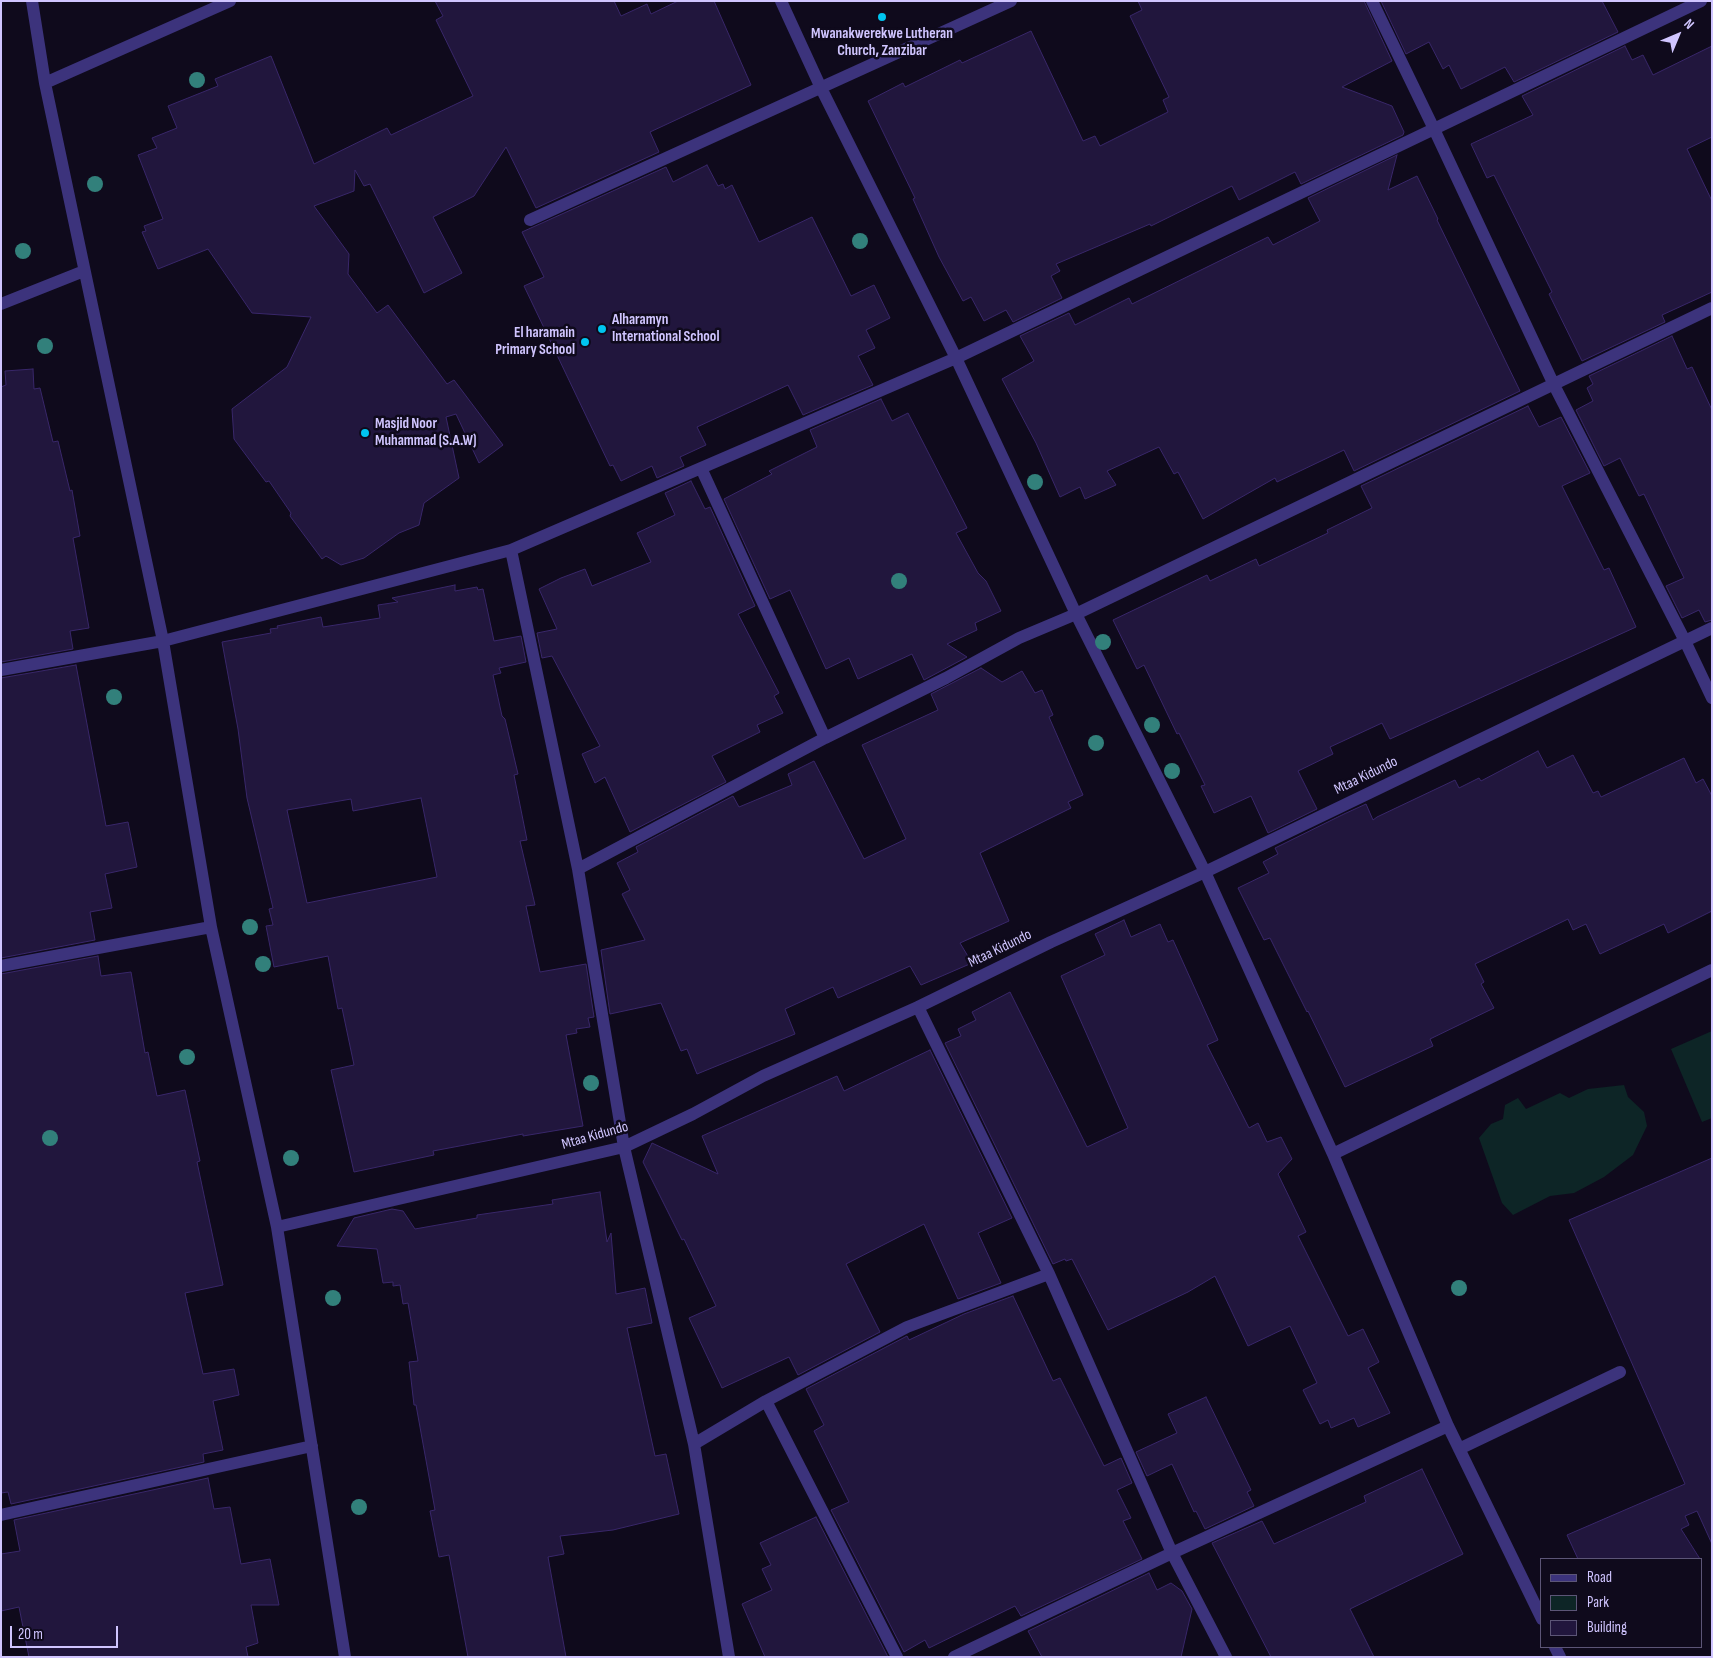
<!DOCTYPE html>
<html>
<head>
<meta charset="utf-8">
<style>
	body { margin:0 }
	#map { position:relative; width:1713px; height:1658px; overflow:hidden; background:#0f0a1c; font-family:"Sofia Sans Condensed",sans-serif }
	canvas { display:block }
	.frame { position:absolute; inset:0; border:2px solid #d0c5ff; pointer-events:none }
	.legend { position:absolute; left:1540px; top:1558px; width:162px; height:90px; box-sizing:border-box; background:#0f0a1c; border:1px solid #5c5577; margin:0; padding:6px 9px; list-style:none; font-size:15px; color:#d0c5ff }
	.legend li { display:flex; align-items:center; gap:10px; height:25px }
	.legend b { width:25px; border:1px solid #5c5577 }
	.north { position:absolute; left:1653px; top:10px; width:50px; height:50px; -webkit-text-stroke:4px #0f0a1c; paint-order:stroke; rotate:45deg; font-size:14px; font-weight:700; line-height:20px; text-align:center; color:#d0c5ff }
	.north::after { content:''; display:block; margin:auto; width:18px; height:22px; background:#d0c5ff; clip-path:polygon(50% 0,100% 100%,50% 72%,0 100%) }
	.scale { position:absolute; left:10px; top:1626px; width:108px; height:22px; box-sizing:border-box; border:2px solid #d0c5ff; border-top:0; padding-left:6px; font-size:15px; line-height:18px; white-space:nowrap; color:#d0c5ff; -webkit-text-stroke:4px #0f0a1c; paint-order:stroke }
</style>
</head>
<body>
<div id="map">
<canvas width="1713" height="1658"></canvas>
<div class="frame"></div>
<ul class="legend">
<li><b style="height:6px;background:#3c337c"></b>Road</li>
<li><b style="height:14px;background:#0d2526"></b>Park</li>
<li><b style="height:14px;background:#21163d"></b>Building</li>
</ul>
<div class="north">N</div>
<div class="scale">20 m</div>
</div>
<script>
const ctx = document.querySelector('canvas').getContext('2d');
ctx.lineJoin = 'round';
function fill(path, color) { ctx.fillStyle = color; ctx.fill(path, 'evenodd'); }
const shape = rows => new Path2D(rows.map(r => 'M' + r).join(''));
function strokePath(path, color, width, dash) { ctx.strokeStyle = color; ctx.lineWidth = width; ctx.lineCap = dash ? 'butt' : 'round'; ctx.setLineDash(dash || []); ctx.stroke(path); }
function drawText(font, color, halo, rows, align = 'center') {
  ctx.font = font + ' "Sofia Sans Condensed",sans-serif'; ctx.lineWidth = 5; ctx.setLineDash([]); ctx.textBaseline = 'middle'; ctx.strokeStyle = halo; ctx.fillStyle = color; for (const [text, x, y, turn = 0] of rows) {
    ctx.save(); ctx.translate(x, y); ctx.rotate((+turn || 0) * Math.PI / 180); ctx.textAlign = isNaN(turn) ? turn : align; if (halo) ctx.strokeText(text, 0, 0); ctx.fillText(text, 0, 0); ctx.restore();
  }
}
const green = shape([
	[1712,1031,1712,1118,1702,1122,1671,1049],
	[1624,1085,1628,1097,1644,1112,1647,1126,1633,1155,1604,1177,1574,1193,1550,1196,1513,1215,1502,1203,1479,1138,1491,1124,1503,1119,1505,1105,1518,1098,1526,1109,1560,1093,1569,1098,1588,1089]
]);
const building = shape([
	[435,1,614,1,621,16,647,4,651,14,678,1,714,1,751,85,650,132,659,152,536,208,506,147,474,196,433,217,462,273,424,293,370,184,364,186,355,170,354,191,314,206,349,254,348,274,377,313,388,305,447,384,454,380,503,445,479,463,456,414,446,417,459,478,424,503,419,525,399,533,364,558,341,565,326,556,322,559,290,516,291,513,269,481,266,482,234,439,232,409,287,367,311,317,252,313,208,249,158,269,142,232,146,231,144,226,163,219,138,155,157,148,152,138,177,128,168,106,218,86,215,79,271,56,314,164,387,128,391,135,473,96,436,20,443,16,435,1],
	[1138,1,1364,1,1392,61,1342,87,1392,106,1404,132,1403,135,1301,184,1295,172,1239,200,1232,186,1151,226,1150,224,1056,264,1060,271,1051,276,1062,298,1013,322,1006,310,984,321,971,297,963,301,939,257,913,199,915,198,868,101,903,83,905,87,960,60,962,63,1031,31,1083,141,1095,136,1100,146,1168,112,1163,100,1169,97,1130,16,1142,10,1138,1],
	[1381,1,1602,1,1618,32,1514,82,1505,67,1461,89,1449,65,1443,69,1429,42,1406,54,1381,1],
	[1625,46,1632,60,1643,55,1653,75,1712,46,1712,137,1687,149,1712,201,1712,292,1662,315,1665,322,1582,361,1549,294,1552,292,1494,175,1487,178,1471,144,1533,115,1522,96,1625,46],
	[1397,155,1388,190,1417,176,1438,219,1437,220,1520,391,1354,471,1344,450,1277,482,1275,478,1203,519,1178,472,1174,474,1159,447,1107,471,1116,485,1085,499,1080,487,1060,497,1036,443,1002,379,1034,361,1020,336,1069,313,1075,325,1129,298,1132,304,1268,237,1273,245,1320,221,1308,198,1397,155],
	[707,165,718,186,723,184,725,189,732,185,759,242,812,217,851,296,874,285,890,318,866,330,875,348,858,356,873,385,803,415,788,385,697,427,706,445,680,457,684,466,657,478,652,466,621,481,613,465,610,466,524,286,544,277,522,232,666,167,673,182,707,165],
	[1672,336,1687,369,1692,367,1712,410,1712,620,1705,622,1699,610,1682,618,1666,586,1684,578,1644,494,1639,496,1620,458,1604,466,1576,410,1593,401,1587,388,1593,384,1589,376,1672,336],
	[33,369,34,389,40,388,53,442,58,441,70,491,72,490,80,536,73,538,89,628,70,631,73,649,1,662,1,387,6,385,5,371,33,369],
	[881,399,892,421,908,413,967,528,956,533,978,573,986,581,1001,611,975,623,977,630,947,644,967,657,924,680,912,654,858,679,849,658,826,669,790,590,770,599,724,499,772,474,769,471,817,447,810,430,881,399],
	[1528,406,1539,427,1561,417,1590,473,1562,486,1604,570,1609,568,1636,627,1390,739,1382,723,1330,747,1333,754,1298,771,1317,809,1268,833,1251,796,1214,813,1201,786,1205,785,1179,733,1177,734,1144,665,1137,669,1113,620,1207,575,1210,581,1256,559,1259,566,1328,533,1327,530,1372,508,1361,486,1528,406],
	[691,481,705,509,710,507,755,606,738,614,779,693,774,696,783,713,757,725,760,732,712,756,726,782,630,832,605,777,595,783,582,754,600,746,552,656,542,658,537,633,557,629,539,589,561,578,585,569,592,586,651,562,637,533,675,515,665,493,691,481],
	[455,585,455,591,477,587,478,590,483,589,494,641,521,636,526,662,499,668,501,673,493,675,502,716,505,719,518,774,514,775,527,840,520,841,535,905,526,906,540,972,586,964,594,1017,588,1018,590,1027,576,1029,577,1033,566,1035,583,1126,523,1136,523,1134,433,1151,434,1155,354,1172,331,1070,354,1065,342,1008,338,1009,328,956,274,967,266,926,273,925,269,909,273,908,247,798,238,729,222,642,271,633,270,629,278,628,277,626,321,617,323,627,380,618,378,605,398,602,392,598,455,585],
	[421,798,437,877,307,903,287,810,351,799,353,811,421,798],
	[76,665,106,826,128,822,137,867,105,874,112,908,90,912,95,940,1,958,1,678,76,665],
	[981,668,1002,682,1022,671,1035,693,1042,690,1053,715,1049,717,1083,795,1068,802,1071,808,980,853,1009,921,960,943,972,963,921,985,910,966,838,998,833,987,785,1009,795,1034,697,1074,687,1049,681,1051,661,1003,610,1014,601,950,645,940,622,894,630,890,617,863,638,852,636,847,733,796,739,807,792,785,788,774,814,761,864,859,906,839,862,745,938,710,931,694,981,668],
	[1538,751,1547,768,1573,755,1593,793,1598,791,1601,797,1684,758,1696,783,1703,779,1712,796,1712,911,1668,933,1664,924,1600,954,1586,924,1573,930,1568,919,1475,964,1484,982,1481,984,1494,1008,1430,1039,1433,1046,1345,1087,1308,1011,1307,1012,1270,938,1264,940,1238,888,1269,873,1263,862,1278,854,1275,848,1344,814,1366,804,1373,820,1377,817,1455,780,1459,788,1479,778,1481,781,1538,751],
	[1124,920,1131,937,1160,924,1168,942,1173,940,1218,1040,1207,1045,1249,1128,1258,1123,1267,1142,1281,1137,1292,1159,1278,1174,1306,1232,1298,1236,1348,1336,1363,1329,1379,1362,1368,1368,1390,1413,1358,1427,1354,1418,1331,1428,1328,1420,1320,1424,1303,1390,1317,1383,1290,1326,1248,1346,1215,1276,1188,1292,1108,1330,1072,1259,1066,1261,1065,1259,1053,1264,945,1043,961,1036,958,1029,976,1020,972,1012,1010,992,1087,1147,1128,1128,1061,976,1105,955,1095,934,1124,920],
	[98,956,101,976,131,972,145,1053,148,1052,157,1096,185,1090,200,1161,197,1162,223,1285,185,1293,203,1374,234,1369,239,1395,213,1401,223,1450,203,1454,204,1462,11,1504,8,1492,1,1493,1,974,98,956],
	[930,1050,1012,1218,978,1233,1001,1283,958,1299,924,1224,846,1264,880,1332,798,1375,789,1357,722,1388,689,1318,716,1306,684,1239,682,1240,643,1162,652,1143,718,1174,702,1136,837,1076,844,1091,930,1050],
	[1712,1158,1712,1544,1697,1511,1685,1516,1689,1525,1681,1529,1700,1559,1578,1559,1567,1535,1685,1484,1569,1220,1712,1158],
	[600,1192,607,1242,611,1233,616,1294,645,1288,652,1323,627,1328,655,1456,666,1454,679,1514,613,1530,560,1536,564,1554,548,1557,566,1657,468,1657,449,1555,439,1557,430,1511,435,1510,416,1405,414,1405,409,1362,418,1361,408,1303,403,1304,400,1285,393,1286,393,1282,383,1283,377,1249,337,1246,354,1218,392,1209,403,1211,415,1229,477,1218,477,1215,553,1204,552,1200,600,1192],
	[1013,1296,1053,1381,1060,1378,1104,1466,1121,1458,1132,1483,1117,1490,1131,1518,1123,1521,1142,1559,1021,1616,1015,1606,929,1648,925,1640,904,1652,831,1510,849,1502,814,1431,824,1425,806,1389,907,1336,909,1340,964,1314,1013,1296],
	[1206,1397,1251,1490,1247,1492,1254,1506,1205,1529,1196,1511,1194,1512,1172,1464,1147,1476,1136,1452,1177,1433,1168,1414,1206,1397],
	[1422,1469,1463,1554,1350,1609,1374,1657,1271,1657,1212,1543,1262,1521,1274,1544,1366,1502,1364,1496,1422,1469],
	[208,1478,214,1509,230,1507,241,1564,270,1559,279,1605,251,1605,258,1643,246,1647,248,1657,29,1657,19,1607,1,1611,1,1554,20,1551,14,1520,208,1478],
	[816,1517,888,1657,765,1657,742,1604,772,1590,762,1569,771,1565,760,1543,816,1517],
	[1149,1573,1157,1590,1171,1583,1182,1591,1192,1609,1181,1657,1042,1657,1028,1631,1149,1573]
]);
const minor = shape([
	[32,1,45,83,163,641,211,927,277,1227,345,1657],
	[781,1,821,88,956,358,1076,614,1205,872,1333,1154,1448,1426,1542,1619],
	[1372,1,1434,129,1554,385,1685,641,1712,698],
	[45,83,230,1],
	[530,220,1011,1],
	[1,304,84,271],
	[701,468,825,738],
	[511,550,578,869,624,1147,694,1444,729,1657],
	[1,670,163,641,511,550,956,358,1701,1],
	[578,869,825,738,946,678,1019,638,1076,614,1712,308],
	[1,966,211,927],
	[918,1007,1049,1274,1172,1553,1226,1657],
	[1333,1154,1712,970],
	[277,1227,624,1147,693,1114,763,1076,918,1007,1051,942,1205,872,1712,628],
	[766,1401,897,1657],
	[694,1444,766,1401,907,1327,1049,1274],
	[1459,1449,1620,1372],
	[1,1515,312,1446],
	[1555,1647,1560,1657],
	[954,1657,1172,1553,1448,1426]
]);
const trees = [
	[197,80],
	[95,184],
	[860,241],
	[23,251],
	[45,346],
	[1035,482],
	[899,581],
	[1103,642],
	[114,697],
	[1152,725],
	[1096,743],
	[1172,771],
	[250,927],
	[263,964],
	[187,1057],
	[591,1083],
	[50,1138],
	[291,1158],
	[1459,1288],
	[333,1298],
	[359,1507]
];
const markers = [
	[882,17,5,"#00c5f0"],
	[602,329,5,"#00c5f0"],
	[585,342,5,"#00c5f0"],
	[365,433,5,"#00c5f0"]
];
const poiNames = [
	["Mwanakwerekwe Lutheran",882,34,"center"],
	["Church, Zanzibar",882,51,"center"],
	["Alharamyn",612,320],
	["International School",612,337],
	["El haramain",575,333,"right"],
	["Primary School",575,350,"right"],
	["Masjid Noor",375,424],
	["Muhammad (S.A.W)",375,441]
];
const streetNames = [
	["Mtaa Kidundo",1366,776,-26],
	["Mtaa Kidundo",1000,949,-26],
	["Mtaa Kidundo",595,1136,-16]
];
fill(green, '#0d2526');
fill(building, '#21163d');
strokePath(building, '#39276a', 1);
strokePath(minor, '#3c337c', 12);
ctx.fillStyle = '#32807b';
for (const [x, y] of trees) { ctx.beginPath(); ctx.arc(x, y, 8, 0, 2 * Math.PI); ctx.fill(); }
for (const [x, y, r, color] of markers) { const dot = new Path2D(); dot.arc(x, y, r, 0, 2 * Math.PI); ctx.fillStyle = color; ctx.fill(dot); strokePath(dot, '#0f0a1c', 2); }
drawText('bold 15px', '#d0c5ff', '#0f0a1c', poiNames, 'left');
drawText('15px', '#d0c5ff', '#0f0a1c', streetNames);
</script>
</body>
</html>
